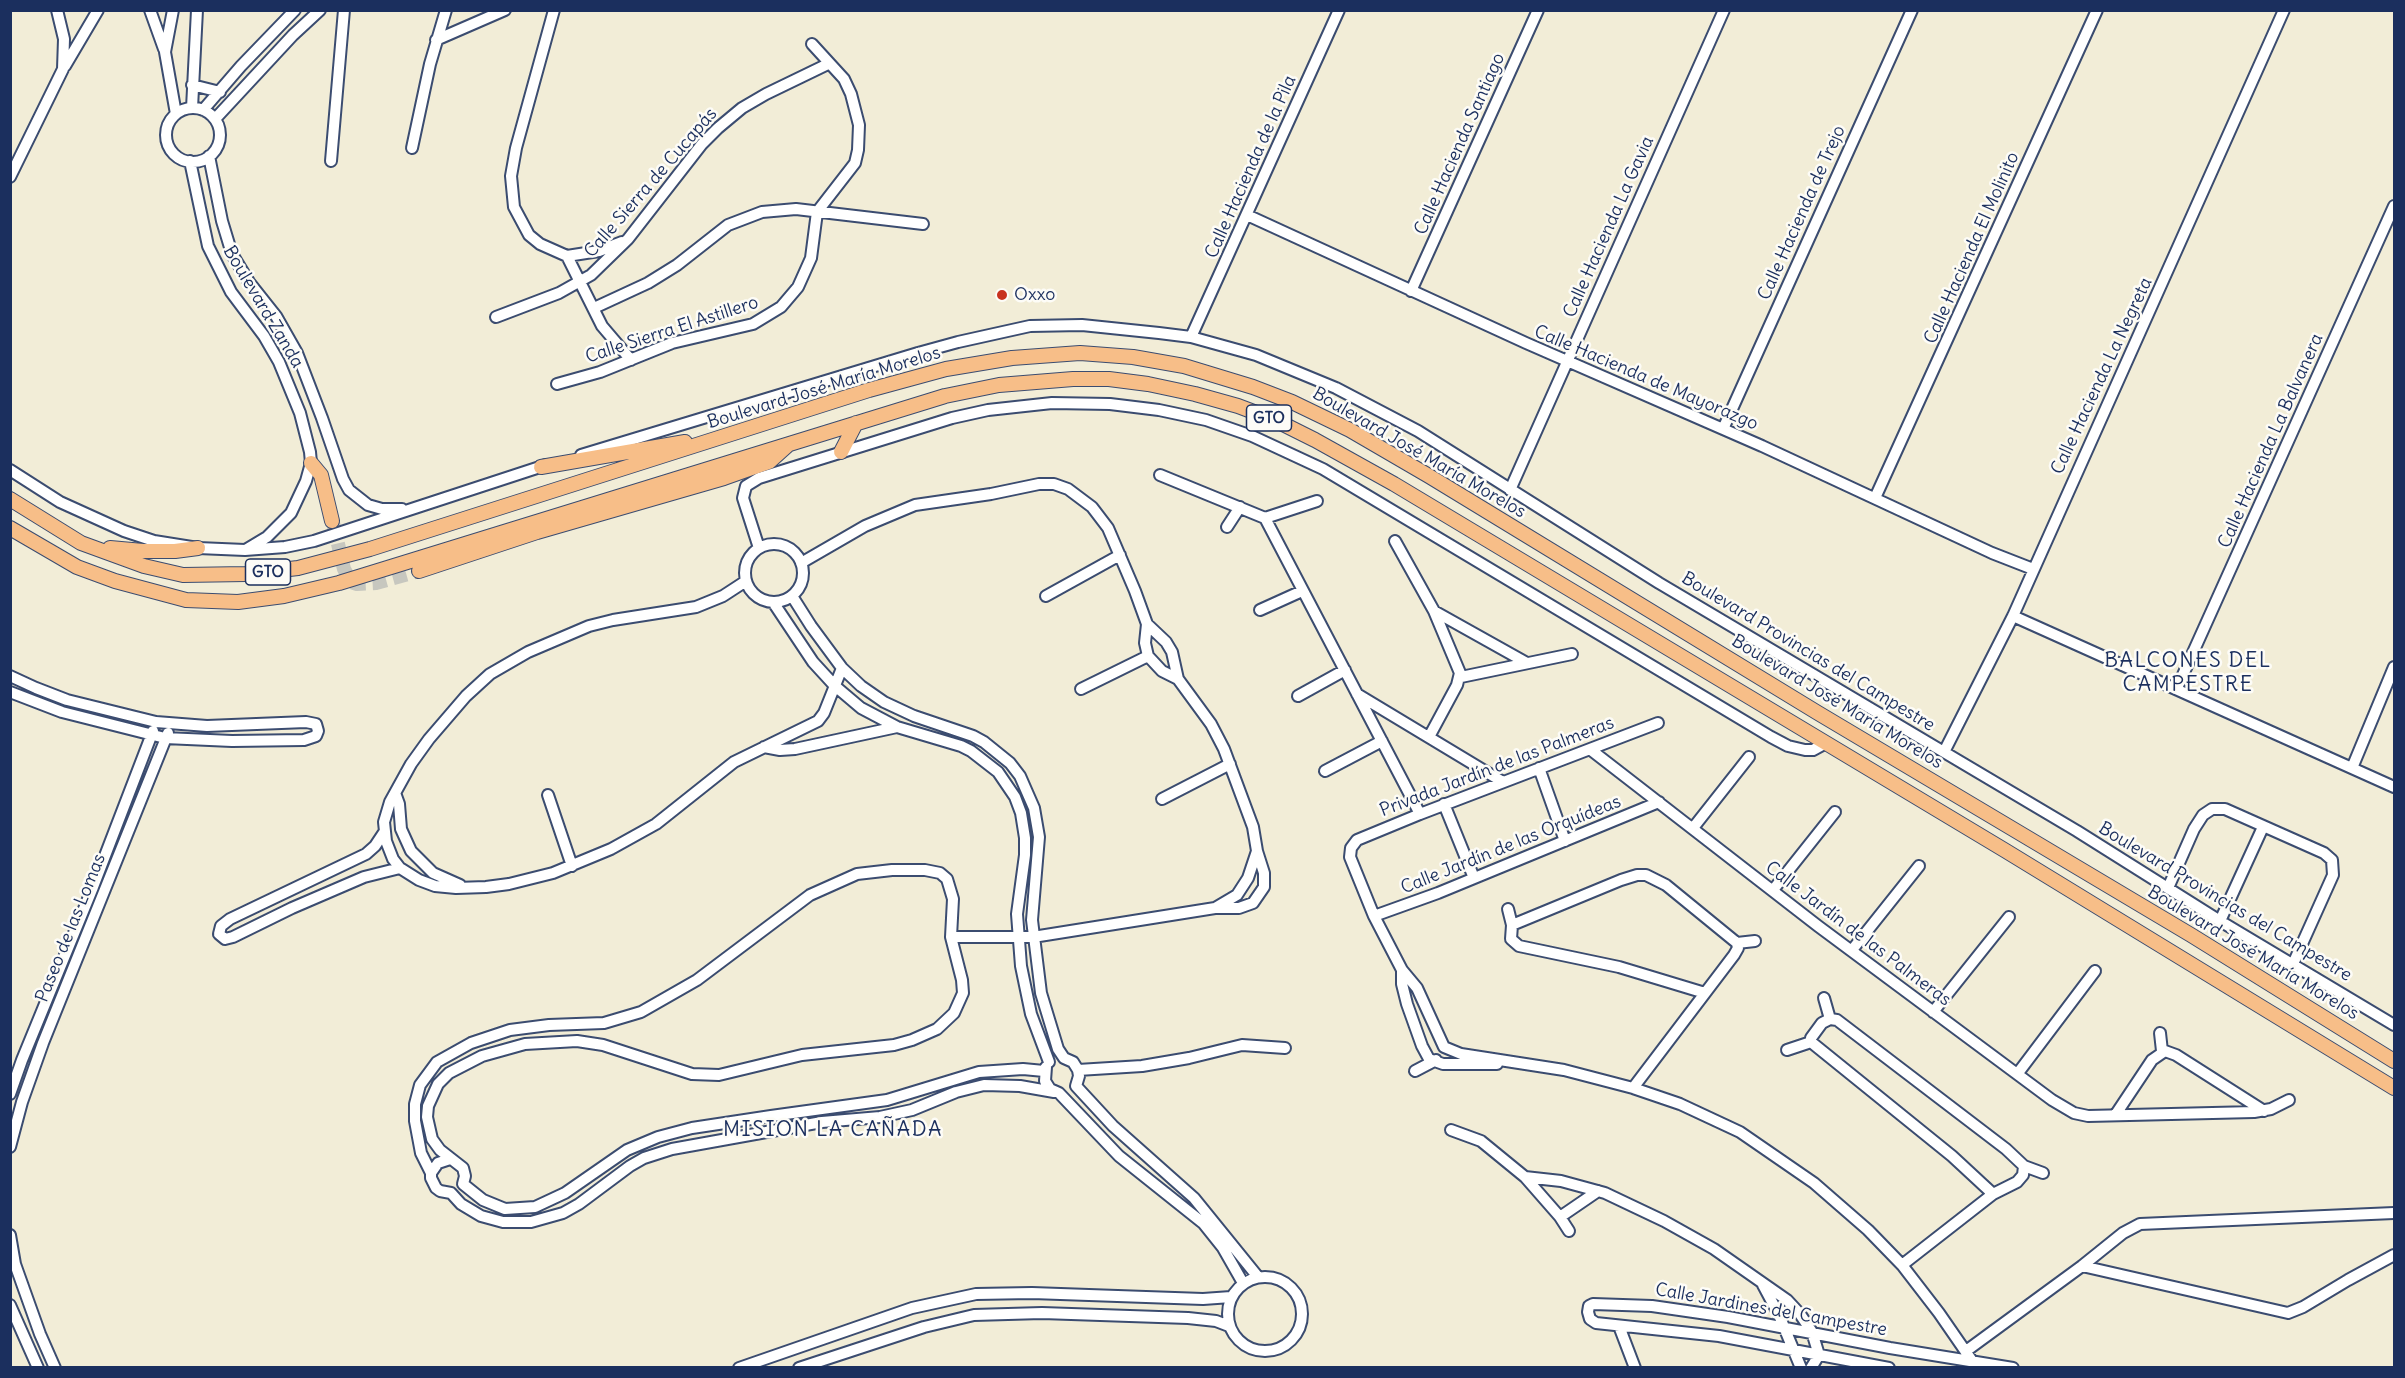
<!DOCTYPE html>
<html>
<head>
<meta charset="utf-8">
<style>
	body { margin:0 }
	#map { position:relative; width:2405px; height:1378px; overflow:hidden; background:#f2edd7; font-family:Delius,sans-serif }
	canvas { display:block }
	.frame { position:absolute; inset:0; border:12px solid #1b2f5e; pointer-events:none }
</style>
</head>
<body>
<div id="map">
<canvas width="2405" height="1378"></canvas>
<div class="frame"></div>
</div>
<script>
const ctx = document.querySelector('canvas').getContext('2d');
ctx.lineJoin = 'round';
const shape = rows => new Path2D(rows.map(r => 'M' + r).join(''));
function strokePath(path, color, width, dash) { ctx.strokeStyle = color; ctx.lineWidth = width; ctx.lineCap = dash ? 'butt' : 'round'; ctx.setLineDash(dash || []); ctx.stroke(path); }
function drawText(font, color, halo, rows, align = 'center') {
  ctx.font = font + ' Delius,sans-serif'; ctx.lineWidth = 5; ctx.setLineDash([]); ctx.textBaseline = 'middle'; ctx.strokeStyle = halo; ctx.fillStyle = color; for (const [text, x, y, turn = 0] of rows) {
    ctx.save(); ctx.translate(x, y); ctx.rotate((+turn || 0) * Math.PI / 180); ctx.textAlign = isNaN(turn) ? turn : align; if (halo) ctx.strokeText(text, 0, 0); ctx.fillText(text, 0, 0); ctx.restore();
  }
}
const majorTunnel = shape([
	[333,523,344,569,351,582,357,584,376,583,419,571]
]);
const minor = shape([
	[150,10,164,49],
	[173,10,165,52,176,114],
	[554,10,516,148,511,176,514,207,529,235,540,244,567,256,599,251,622,242],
	[436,40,505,10],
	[65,66,98,10],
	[192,85,220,92],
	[192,108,197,10],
	'166 135a27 27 0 1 1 54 0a27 27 0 1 1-54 0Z',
	[203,110,241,66,295,10],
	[215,119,293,35,320,10],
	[412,148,430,64,446,10],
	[209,156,222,221,232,254,249,282,276,316,297,353,322,418,343,479,349,490,368,505,382,509,402,509],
	[190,161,208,246,231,292,264,336,279,362,300,413,310,452,311,463,306,481,291,513,267,537,247,549],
	[331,161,344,10],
	[10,177,63,69,64,39,57,10],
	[1247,215,1526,343,1762,446,1992,553,2033,569],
	[567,256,602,326,631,360],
	[1411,291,1538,10],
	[594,308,648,283,677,265,728,225,762,212,796,209,923,224],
	[496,317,559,293,591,275,628,239,702,144,718,128,742,108,766,94,828,64],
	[1191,337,1339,10],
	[557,384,600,372,672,343,753,324,781,307,798,287,811,258,817,212,855,163,858,150,859,125,851,94,844,79,812,44],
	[1723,429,1912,10],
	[581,455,918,353,958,342,1030,326,1082,325,1159,333,1191,337,1256,355,1336,388,1418,431,1659,583,2077,831,2220,921,2394,1025],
	[10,470,60,502,124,531,154,541,198,548,245,550,285,547,314,541,546,465],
	[1160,475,1265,518,1317,501],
	[1510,490,1724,10],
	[1875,498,2097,10],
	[1265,518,1420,814],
	[1227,527,1240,507],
	[1395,541,1434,611,1460,673,1457,685,1429,737],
	'745 573a29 29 0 1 1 58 0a29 29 0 1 1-58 0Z',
	[759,548,743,498,746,486,759,478,952,418,988,410,1052,403,1110,404,1159,410,1206,420,1252,436,1323,469,1771,737,1788,746,1805,750,1813,750,1824,744],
	[801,563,865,526,915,505,991,494,1039,484,1054,484,1068,489,1092,507,1108,528,1135,591,1147,624,1145,643,1148,656,1162,671,1178,679,1211,724,1224,749,1253,827,1257,851,1264,873,1264,887,1253,903,1239,908,1215,908,1033,937,951,937],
	[746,581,723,596,696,607,613,620,589,626,528,652,490,674,466,696,429,739,411,764,390,802,384,822,386,841,393,859,400,868,419,880,435,886,456,888,486,887,509,884,553,873,611,849,656,824,734,762,818,721,824,713,842,668],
	[792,596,811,626,842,668,861,686,884,702,914,716,973,736,984,742,1010,763,1020,776,1034,808,1039,837,1032,920,1041,993,1058,1049,1064,1058,1073,1062,1078,1070,1079,1076,1076,1086],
	[1046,596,1120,555],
	[773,602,813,662,835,686,861,708,897,727,961,746,971,751,998,772,1015,797,1021,813,1025,838,1025,855,1017,914,1021,966,1031,1014,1049,1062],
	[1260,610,1302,591],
	[1434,611,1527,663],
	[2013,616,2394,787],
	[1147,624,1166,642,1172,652,1178,679],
	[10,676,36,688,67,700,156,722,207,726,306,722,316,724,318,731,316,736,304,740,232,741,165,738,62,712,10,692],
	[1461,677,1572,654],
	[2177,688,2394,206],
	[1081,689,1148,656],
	[1357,694,1503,782],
	[1298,696,1345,670],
	[1658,723,1420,814,1357,840,1351,848,1350,857,1374,916,1402,970,1417,988,1444,1047,1461,1054,1564,1070,1633,1088,1680,1104,1740,1132,1814,1183,1868,1230,1902,1265,1939,1313,1977,1368],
	[764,747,780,750,795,749,897,727],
	[1591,750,1818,926,2052,1100,2074,1113,2088,1116,2254,1112,2271,1109,2289,1100],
	[1944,752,2013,616,2284,10],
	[1539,768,1565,841],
	[2352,768,2394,667],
	[1325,771,1382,741],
	[395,793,399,804,401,829,411,851,433,873,460,885],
	[548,795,572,866],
	[1162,799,1230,764],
	[1444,804,1474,878],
	[1693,828,1749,757],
	[385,831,375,846,366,854,230,919,221,926,219,934,225,939,233,937,292,908,364,877,400,868],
	[2168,888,2194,829,2203,815,2212,809,2225,809,2324,853,2332,860,2333,875,2293,964],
	[1773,890,1835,812],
	[1215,908,1237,895,1248,878,1257,851],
	[1508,909,1512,925,1511,939,1519,946,1619,967,1705,993],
	[1374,916,1438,893,1659,802],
	[2220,921,2263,827],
	[1512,925,1621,880,1637,875,1646,875,1666,885,1737,943],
	[1737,943,1755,941],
	[1852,950,1919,866],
	[1402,970,1402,984,1407,1004,1422,1046,1429,1059,1443,1064,1497,1064],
	[1824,998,1830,1019],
	[1933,1012,2009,917],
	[2160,1033,2162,1051],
	[1811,1042,1811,1038,1822,1023,1830,1019,1837,1020,2006,1149,2024,1166,2023,1175,2017,1182,1993,1194,1902,1265],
	[1811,1042,1952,1156,1993,1194],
	[1787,1050,1811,1042],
	[1046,1067,1045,1081,1050,1089,1059,1093,1119,1156,1203,1223,1223,1248,1243,1283],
	[1078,1070,1142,1066,1189,1058,1242,1045,1285,1048],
	[1415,1071,1436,1060],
	[2018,1073,2095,971],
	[1076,1086,1113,1126,1194,1198,1258,1277],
	[1633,1088,1734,955,1738,948,1737,943],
	[10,1094,22,1060,93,887,153,731],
	[2116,1114,2152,1060,2165,1051,2176,1055,2264,1111],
	[1451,1130,1481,1141,1525,1177,1560,1217,1569,1231],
	[10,1147,22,1102,43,1043,168,733],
	[2024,1166,2043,1173],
	[431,1173,438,1163,450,1159],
	[1525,1177,1561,1181,1605,1193,1664,1221,1714,1249,1787,1300,1800,1314,1812,1332,1819,1355,1811,1368],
	[463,1184,465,1176,463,1168,440,1150,432,1139,427,1117,428,1106,438,1084,449,1073,482,1056,525,1044,577,1041,603,1045,692,1074,719,1075,802,1055,894,1045,912,1040,937,1029,954,1013,963,993,962,980,951,937,953,899,947,879,940,873,925,870,892,870,857,874,810,895,697,980,641,1012,604,1023,549,1025,510,1030,471,1043,437,1062,420,1085,415,1104,415,1121,421,1153,431,1173,431,1178,436,1188,440,1191,451,1193,461,1204,481,1216,503,1222,531,1222,563,1213,579,1204,630,1166,644,1158,672,1149,822,1122,880,1117,912,1110,956,1092,984,1085,1020,1086,1054,1092],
	[463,1184,483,1200,505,1209,535,1207,565,1193,627,1150,658,1137,692,1128,771,1116,887,1100,979,1072,1023,1069,1044,1071],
	[1560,1217,1598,1191],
	[10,1235,15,1264,40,1334,55,1368],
	[2082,1266,2288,1313,2303,1307,2348,1280,2394,1255],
	'1228 1314a37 37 0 1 1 74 0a37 37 0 1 1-74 0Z',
	[1763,1285,1779,1315,1801,1368],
	[10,1305,38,1368],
	[1619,1326,1635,1368],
	[1966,1351,2082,1266,2123,1233,2140,1224,2394,1213],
	[739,1368,912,1308,976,1294,1032,1293,1203,1299,1231,1297],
	[799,1368,924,1327,974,1315,1042,1313,1188,1318,1216,1321,1229,1326],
	[1889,1368,1719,1336,1596,1323,1590,1319,1588,1312,1589,1306,1593,1304,1652,1306,1728,1317,1890,1348,2013,1368]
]);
const major = shape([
	[841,452,856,423],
	[311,463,321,475,332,521],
	[541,467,685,442],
	[10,499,81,543,144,566,183,575,246,574,298,568,370,549,869,390,946,369,1012,358,1080,353,1133,357,1184,366,1253,387,1292,402,1350,430,1429,476,1818,713,2191,935,2394,1061],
	[10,528,77,567,115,581,186,600,238,602,284,596,339,583,945,396,999,385,1073,379,1109,379,1148,384,1195,394,1238,406,1275,420,1315,440,1394,484,2006,851,2394,1088],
	[110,548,143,551,175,551,198,548],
	[419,571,537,532,724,478,769,462,789,444]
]);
const markers = [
	[1002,295,6,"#c8321e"]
];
const shields = [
	[1269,418,45],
	[268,572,45]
];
const shieldNames = [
	["GTO",1269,418],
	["GTO",268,572]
];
const streetNames = [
	["Calle Hacienda Santiago",1460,144,-66],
	["Calle Hacienda de la Pila",1251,167,-66],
	["Calle Sierra de Cucapás",651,183,-49],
	["Calle Hacienda de Trejo",1802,213,-66],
	["Calle Hacienda La Gavia",1609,227,-66],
	["Calle Hacienda El Molinito",1972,248,-66],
	["Boulevard Zanda",263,307,59],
	["Calle Sierra El Astillero",672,330,-18],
	["Calle Hacienda La Negreta",2102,376,-65],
	["Calle Hacienda de Mayorazgo",1646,378,23],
	["Boulevard José María Morelos",824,388,-17],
	["Calle Hacienda La Balvanera",2271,441,-66],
	["Boulevard José María Morelos",1419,453,30],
	["Boulevard Provincias del Campestre",1808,652,31],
	["Boulevard José María Morelos",1837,702,31],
	["Privada Jardín de las Palmeras",1497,767,-21],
	["Calle Jardín de las Orquídeas",1511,845,-22],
	["Boulevard Provincias del Campestre",2225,902,31],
	["Paseo de las Lomas",71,928,-68],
	["Calle Jardín de las Palmeras",1858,934,37],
	["Boulevard José María Morelos",2253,953,31],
	["Calle Jardines del Campestre",1771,1310,10]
];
const poiNames = [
	["Oxxo",1014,295]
];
const quarterNames = [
	["BALCONES DEL",2188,661],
	["CAMPESTRE",2188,685],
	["MISION LA CAÑADA",833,1130]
];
strokePath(majorTunnel, '#c7c7bf', 14, [14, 7]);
strokePath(minor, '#3b4c70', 14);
strokePath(major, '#3b4c70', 16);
strokePath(minor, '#fff', 10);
strokePath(major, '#f7be88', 14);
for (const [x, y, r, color] of markers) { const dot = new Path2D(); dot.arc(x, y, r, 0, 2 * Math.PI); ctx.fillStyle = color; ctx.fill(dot); strokePath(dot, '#fdfcf7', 2); }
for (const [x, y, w] of shields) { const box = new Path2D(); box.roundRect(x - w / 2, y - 13, w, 26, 4.5); ctx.fillStyle = '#fdfcf7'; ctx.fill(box); strokePath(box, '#1b2f5e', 1.5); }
drawText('bold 16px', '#1b2f5e', null, shieldNames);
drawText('18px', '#1b2f5e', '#fdfcf7', streetNames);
drawText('18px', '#1b2f5e', '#fdfcf7', poiNames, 'left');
ctx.letterSpacing = '1.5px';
drawText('21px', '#1b2f5e', '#fdfcf7', quarterNames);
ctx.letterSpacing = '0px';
</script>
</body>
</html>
